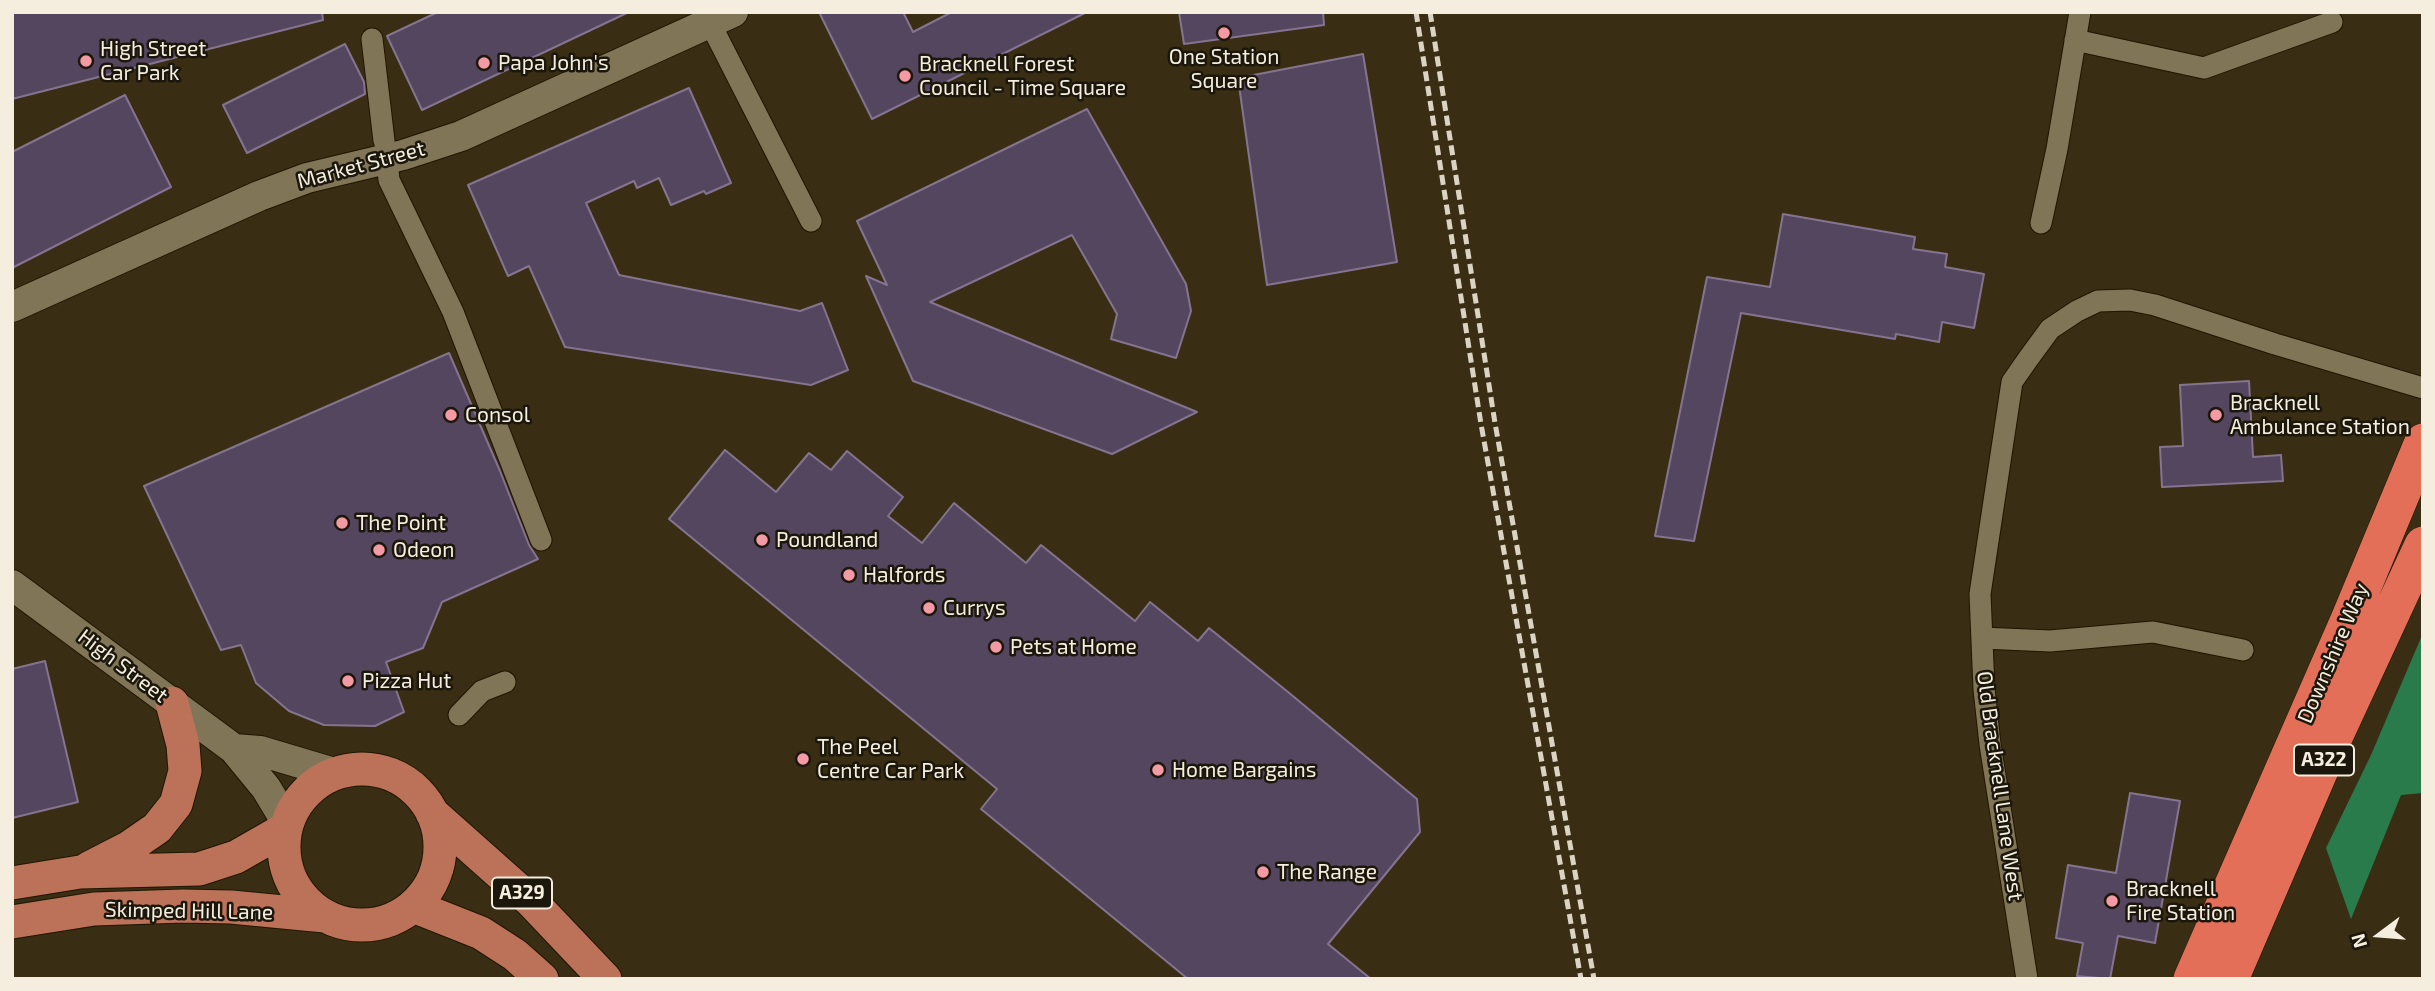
<!DOCTYPE html>
<html>
<head>
<meta charset="utf-8">
<style>
	body { margin:0 }
	#map { position:relative; width:2435px; height:991px; overflow:hidden; background:#392e13; font-family:"Exo 2",sans-serif }
	canvas { display:block }
	.frame { position:absolute; inset:0; border:14px solid #f5eede; pointer-events:none }
	.north { position:absolute; left:2344px; top:900px; width:70px; height:70px; -webkit-text-stroke:5px #1c170c; paint-order:stroke; rotate:254deg; font-size:19px; font-weight:700; line-height:28px; text-align:center; color:#f5eede }
	.north::after { content:''; display:block; margin:auto; width:24px; height:32px; background:#f5eede; clip-path:polygon(50% 0,100% 100%,50% 72%,0 100%) }
</style>
</head>
<body>
<div id="map">
<canvas width="2435" height="991"></canvas>
<div class="frame"></div>
<div class="north">N</div>
</div>
<script>
const ctx = document.querySelector('canvas').getContext('2d');
ctx.lineJoin = 'round';
function fill(path, color) { ctx.fillStyle = color; ctx.fill(path, 'evenodd'); }
const shape = rows => new Path2D(rows.map(r => 'M' + r).join(''));
function strokePath(path, color, width, dash) { ctx.strokeStyle = color; ctx.lineWidth = width; ctx.lineCap = dash ? 'butt' : 'round'; ctx.setLineDash(dash || []); ctx.stroke(path); }
function drawText(font, color, halo, rows, align = 'center') {
  ctx.font = font + ' "Exo 2",sans-serif'; ctx.lineWidth = 5; ctx.setLineDash([]); ctx.textBaseline = 'middle'; ctx.strokeStyle = halo; ctx.fillStyle = color; for (const [text, x, y, turn = 0] of rows) {
    ctx.save(); ctx.translate(x, y); ctx.rotate((+turn || 0) * Math.PI / 180); ctx.textAlign = isNaN(turn) ? turn : align; if (halo) ctx.strokeText(text, 0, 0); ctx.fillText(text, 0, 0); ctx.restore();
  }
}
const forest = shape([
	[2423,633,2423,793,2401,795,2351,919,2326,848,2371,755]
]);
const building = shape([
	[12,12,322,12,323,20,12,99,12,12],
	[438,12,629,12,422,110,387,36,438,12],
	[819,12,903,12,913,32,952,12,1087,12,872,119,819,12],
	[1179,12,1323,12,1324,25,1184,44,1179,12],
	[345,44,364,82,365,94,247,153,223,105,345,44],
	[1363,54,1397,262,1267,285,1238,78,1363,54],
	[689,88,731,183,706,194,704,191,671,205,659,178,637,188,634,181,586,203,619,275,800,311,822,303,848,370,811,385,565,347,529,266,508,276,468,185,689,88],
	[125,95,171,187,12,268,12,152,125,95],
	[1087,109,1186,284,1191,311,1176,358,1111,339,1117,314,1072,235,930,302,1197,412,1112,454,913,381,866,276,887,285,857,221,1087,109],
	[1783,214,1915,237,1913,249,1947,254,1945,267,1984,274,1974,328,1942,322,1939,342,1896,334,1895,339,1741,313,1694,541,1655,536,1707,277,1770,287,1783,214],
	[449,353,500,471,529,545,538,559,442,602,423,648,386,662,404,712,375,726,324,725,289,711,256,683,241,645,221,650,144,486,449,353],
	[2249,381,2253,457,2281,455,2283,481,2162,487,2160,447,2183,446,2180,385,2249,381],
	[725,450,776,492,809,453,831,470,847,451,903,497,888,516,922,543,954,503,1026,563,1041,545,1135,621,1150,602,1198,641,1209,628,1288,692,1417,799,1420,832,1328,944,1371,979,1188,979,981,809,997,789,669,519,725,450],
	[45,661,78,802,12,818,12,669,45,661],
	[2130,793,2180,801,2155,943,2118,936,2110,979,2077,976,2083,943,2056,938,2068,865,2116,873,2130,793]
]);
const street = shape([
	[710,23,811,221],
	[372,39,384,141],
	[2075,40,2204,68,2332,22],
	[388,170,389,180,453,312,541,540],
	[2041,223,2057,149,2080,12],
	[1982,638,2050,641,2153,632,2243,650],
	[459,715,482,691,505,682],
	[2027,979,1990,744,1984,689,1980,594,2012,382,2028,359,2050,329,2077,311,2098,301,2130,300,2155,305,2275,344,2423,388]
]);
const secondary = shape([
	[12,307,259,196,307,178,403,155,461,136,733,12],
	[12,585,234,749,266,788,287,823],
	[234,749,260,751,334,773]
]);
const primary = shape([
	'284 847a78 78 0 1 1 156 0a78 78 0 1 1-156 0Z',
	[432,813,531,901,605,979],
	[89,868,128,848,157,828,176,804,185,771,183,745,172,703],
	[12,883,80,872,199,869,236,857,285,829],
	[413,906,481,933,515,955,542,979],
	[12,922,94,909,183,906,231,907,325,916]
]);
const highway = shape([
	[2192,979,2349,620,2423,442],
	[2230,979,2335,735,2423,545]
]);
const rail = shape([
	[1416,12,1481,424,1581,979],
	[1430,12,1495,423,1594,979]
]);
const markers = [
	[1224,33,7,"#f49aa5"],
	[86,61,7,"#f49aa5"],
	[484,63,7,"#f49aa5"],
	[905,76,7,"#f49aa5"],
	[451,415,7,"#f49aa5"],
	[2216,415,7,"#f49aa5"],
	[342,523,7,"#f49aa5"],
	[762,540,7,"#f49aa5"],
	[379,550,7,"#f49aa5"],
	[849,575,7,"#f49aa5"],
	[929,608,7,"#f49aa5"],
	[996,647,7,"#f49aa5"],
	[348,681,7,"#f49aa5"],
	[803,759,7,"#f49aa5"],
	[1158,770,7,"#f49aa5"],
	[1263,872,7,"#f49aa5"],
	[2112,901,7,"#f49aa5"]
];
const shields = [
	[2324,760,60],
	[522,893,60]
];
const shieldNames = [
	["A322",2324,760],
	["A329",522,893]
];
const poiNames = [
	["High Street",100,49],
	["Car Park",100,73],
	["One Station",1224,57,"center"],
	["Square",1224,81,"center"],
	["Papa John's",498,63],
	["Bracknell Forest",919,64],
	["Council - Time Square",919,88],
	["Bracknell",2230,403],
	["Ambulance Station",2230,427],
	["Consol",465,415],
	["The Point",356,523],
	["Poundland",776,540],
	["Odeon",393,550],
	["Halfords",863,575],
	["Currys",943,608],
	["Pets at Home",1010,647],
	["Pizza Hut",362,681],
	["The Peel",817,747],
	["Centre Car Park",817,771],
	["Home Bargains",1172,770],
	["The Range",1277,872],
	["Bracknell",2126,889],
	["Fire Station",2126,913]
];
const streetNames = [
	["Market Street",361,165,-15],
	["Downshire Way",2333,653,-67],
	["High Street",123,666,37],
	["Old Bracknell Lane West",2000,786,82],
	["Skimped Hill Lane",189,911,1]
];
fill(forest, '#2a7b4c');
fill(building, '#55465f');
strokePath(building, '#84748f', 2);
strokePath(street, '#201600', 23);
strokePath(secondary, '#201600', 32);
strokePath(primary, '#201600', 35);
strokePath(highway, '#201600', 38);
strokePath(street, '#817558', 21);
strokePath(secondary, '#817558', 30);
strokePath(primary, '#bc7159', 33);
strokePath(highway, '#e36f59', 37);
strokePath(rail, '#dcd4c3', 5, [10, 5]);
for (const [x, y, r, color] of markers) { const dot = new Path2D(); dot.arc(x, y, r, 0, 2 * Math.PI); ctx.fillStyle = color; ctx.fill(dot); strokePath(dot, '#1c170c', 2.5); }
for (const [x, y, w] of shields) { const box = new Path2D(); box.roundRect(x - w / 2, y - 15.5, w, 31, 5); ctx.fillStyle = '#1c170c'; ctx.fill(box); strokePath(box, '#f5eede', 2); }
drawText('bold 19px', '#f5eede', null, shieldNames);
drawText('21px', '#f5eede', '#1c170c', poiNames, 'left');
drawText('21px', '#f5eede', '#1c170c', streetNames);
</script>
</body>
</html>
